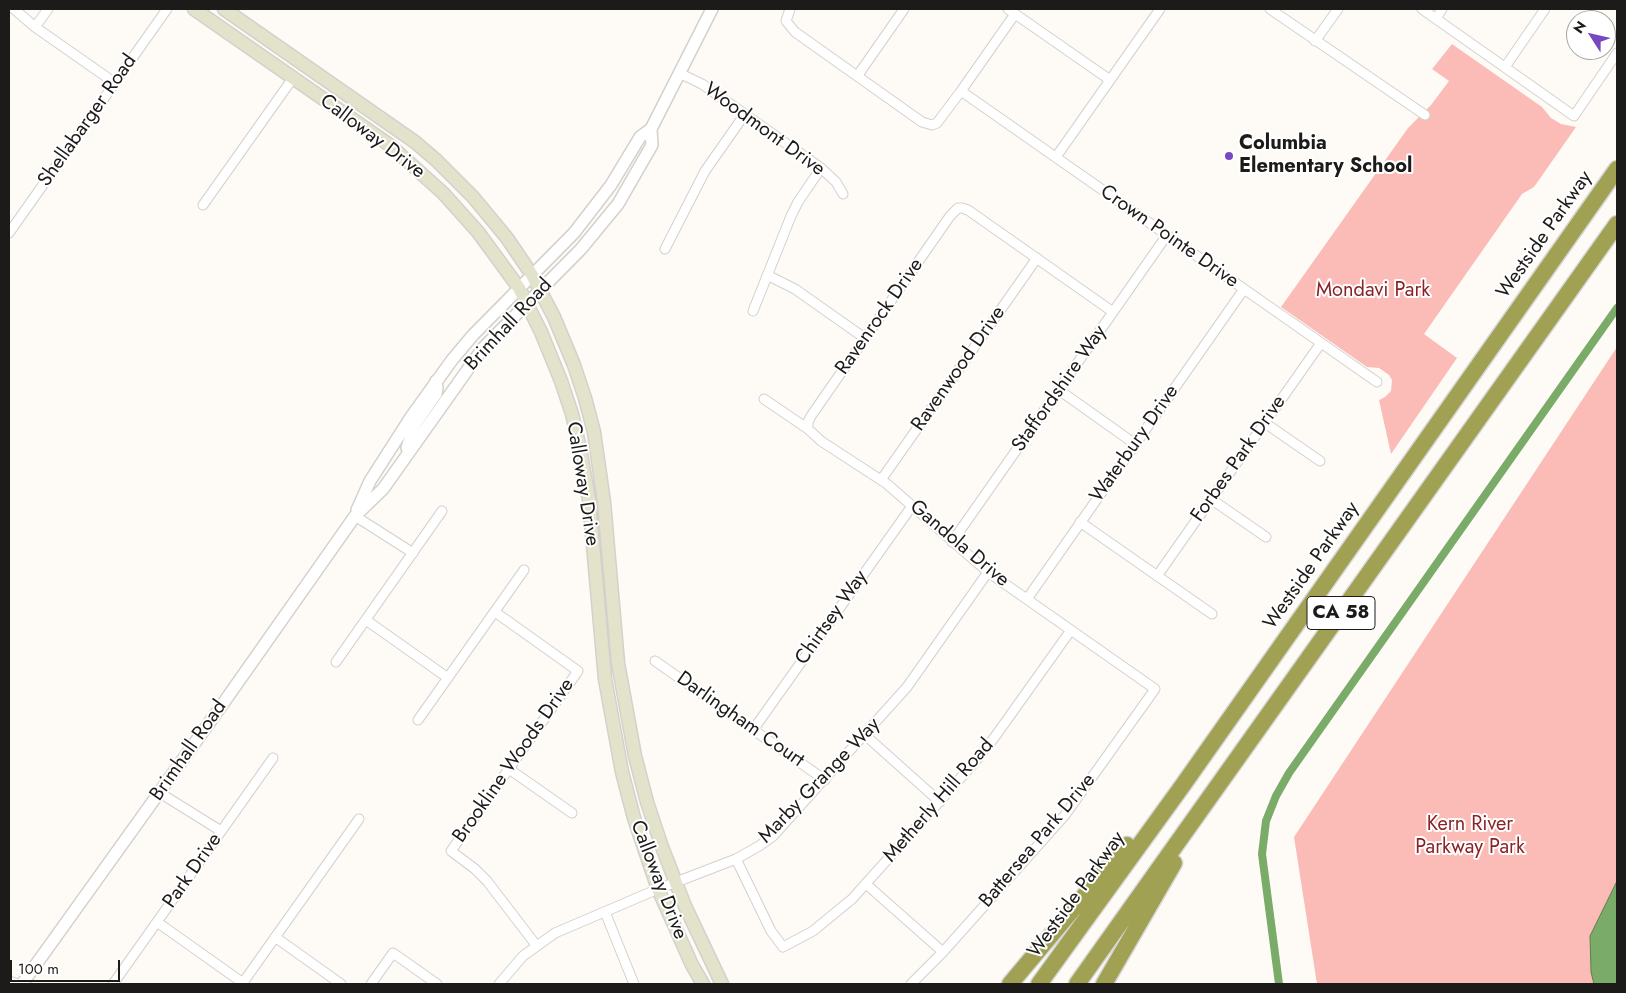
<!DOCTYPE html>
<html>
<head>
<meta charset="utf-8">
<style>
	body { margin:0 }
	#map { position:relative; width:1626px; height:993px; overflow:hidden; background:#fefbf6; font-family:Jost,sans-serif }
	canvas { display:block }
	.frame { position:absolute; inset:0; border:10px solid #1c1b19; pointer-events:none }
	.north { position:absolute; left:1566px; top:10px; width:50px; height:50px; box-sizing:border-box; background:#fff; border:1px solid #a4a4a3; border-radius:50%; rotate:305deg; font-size:14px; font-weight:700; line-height:20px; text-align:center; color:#1c1b19 }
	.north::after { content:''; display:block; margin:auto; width:18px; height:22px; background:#7749c1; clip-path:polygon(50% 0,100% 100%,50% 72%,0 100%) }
	.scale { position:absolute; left:10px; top:960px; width:110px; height:22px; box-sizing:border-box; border:2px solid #1c1b19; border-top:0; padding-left:6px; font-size:15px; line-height:18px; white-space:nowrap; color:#1c1b19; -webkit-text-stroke:4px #fff; paint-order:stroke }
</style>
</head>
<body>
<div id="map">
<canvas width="1626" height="993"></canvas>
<div class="frame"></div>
<div class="north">N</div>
<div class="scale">100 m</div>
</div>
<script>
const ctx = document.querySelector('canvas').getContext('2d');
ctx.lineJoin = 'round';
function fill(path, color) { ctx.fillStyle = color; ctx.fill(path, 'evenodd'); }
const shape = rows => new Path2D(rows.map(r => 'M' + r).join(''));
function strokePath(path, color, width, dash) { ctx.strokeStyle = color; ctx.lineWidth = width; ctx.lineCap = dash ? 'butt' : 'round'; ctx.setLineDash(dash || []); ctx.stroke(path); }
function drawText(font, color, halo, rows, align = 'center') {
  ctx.font = font + ' Jost,sans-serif'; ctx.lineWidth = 4; ctx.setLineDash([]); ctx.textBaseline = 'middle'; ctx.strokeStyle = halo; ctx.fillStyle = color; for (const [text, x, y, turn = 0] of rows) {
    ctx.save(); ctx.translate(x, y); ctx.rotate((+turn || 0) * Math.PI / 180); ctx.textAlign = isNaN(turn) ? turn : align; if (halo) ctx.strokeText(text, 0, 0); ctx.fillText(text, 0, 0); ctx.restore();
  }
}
const green = shape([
	[1452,44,1542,107,1551,118,1561,124,1576,127,1534,187,1522,194,1424,334,1457,358,1391,454,1379,400,1385,397,1391,391,1392,380,1389,375,1379,368,1367,367,1281,307,1408,128,1431,105,1449,81,1432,69],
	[1617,347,1617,984,1317,984,1294,837]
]);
const water = shape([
	[1617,881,1617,984,1594,984,1591,972,1590,936,1617,881]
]);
const canal = shape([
	[1279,984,1262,854,1266,821,1276,796,1289,773,1617,308]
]);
const minor = shape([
	[14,9,35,27,115,83],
	[790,9,786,21,795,32,922,122,932,125,937,123,961,91,1015,14],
	[1008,9,1110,80],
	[1270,9,1425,115],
	[1422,9,1574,116,1617,53],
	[1436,19,1442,9],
	[35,27,48,9],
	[1315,41,1338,9],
	[1505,67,1545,9],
	[679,73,702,84,821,168,836,182,843,194],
	[858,75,904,9],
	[961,91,1377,382],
	[1056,157,1160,9],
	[203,205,293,78],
	[9,233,167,9],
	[665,249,705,171,745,114],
	[767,275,795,289,866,339],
	[753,311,791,216,798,202,821,168],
	[1059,390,1135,444],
	[764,399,808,429,821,441,887,484,988,572,1155,689,1065,815,943,952,911,984],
	[1265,423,1320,461],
	[808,429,808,422,811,416,950,216,958,208,962,208,968,210,1113,312],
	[881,480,1037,258],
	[1211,499,1266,537],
	[355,516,413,553],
	[1080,522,1212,614],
	[952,542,1167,235],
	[1157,576,1321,343],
	[1027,599,1244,289],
	[495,612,578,671,451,851,475,869,487,881,536,945],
	[366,620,448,678],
	[655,661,825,780],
	[336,662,442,511],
	[418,720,524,570],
	[753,730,912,506],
	[865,735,940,802],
	[509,769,572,813],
	[160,793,221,831],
	[736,859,771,931,783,947,813,931,852,899,974,763,994,738,1071,630],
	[866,884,943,952],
	[605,912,634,984],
	[157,922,243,983],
	[275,937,341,984],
	[9,981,18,984],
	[113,984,273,758],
	[242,984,359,819],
	[371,984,393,953,437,984],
	[499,984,523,956,555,933,658,889,736,859,759,846,773,836,907,687,988,572]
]);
const tertiary = shape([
	[407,448,414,426,436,394,437,388,436,381],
	[357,510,370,481,411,417,452,360,473,335,574,233,611,185,640,137,651,129,712,9],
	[22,984,222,705,355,516,383,489,483,348,581,249,618,204,652,145,651,129]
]);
const secondary = shape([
	[194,9,391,146,404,158,443,193,478,232,519,288,541,332,561,381,572,414,580,448,589,500,605,679,622,772,634,818,658,889,692,965,703,984],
	[224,9,415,142,436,160,473,197,507,238,532,275,554,317,574,365,585,398,594,432,604,502,618,663,635,756,647,802,662,847,685,906,722,984]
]);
const motorway = shape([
	[1010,984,1127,845],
	[1039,984,1183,785,1617,169],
	[1077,984,1617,224],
	[1104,984,1174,863]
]);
const markers = [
	[1229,156,5,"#7749c1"]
];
const shields = [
	[1341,613,68]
];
const shieldNames = [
	["CA 58",1341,613]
];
const streetNames = [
	["Shellabarger Road",88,121,-55],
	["Woodmont Drive",764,130,36],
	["Calloway Drive",372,137,37],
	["Westside Parkway",1545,235,-55],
	["Crown Pointe Drive",1169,237,35],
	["Ravenrock Drive",880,317,-55],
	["Brimhall Road",509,325,-47],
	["Ravenwood Drive",959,369,-55],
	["Staffordshire Way",1060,389,-55],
	["Waterbury Drive",1135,444,-55],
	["Forbes Park Drive",1239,459,-55],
	["Calloway Drive",582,484,81],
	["Gandola Drive",959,544,40],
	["Westside Parkway",1312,566,-55],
	["Chirtsey Way",832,618,-55],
	["Darlingham Court",740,720,35],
	["Brimhall Road",189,751,-55],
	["Brookline Woods Drive",514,761,-55],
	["Marby Grange Way",820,781,-46],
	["Metherly Hill Road",939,801,-49],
	["Battersea Park Drive",1038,841,-50],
	["Park Drive",193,871,-55],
	["Calloway Drive",658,880,69],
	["Westside Parkway",1077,895,-54]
];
const poiNames = [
	["Columbia",1239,144],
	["Elementary School",1239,167]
];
const parkNames = [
	["Mondavi Park",1373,291],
	["Kern River",1470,825],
	["Parkway Park",1470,848]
];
fill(green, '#fbbcb7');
fill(water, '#7bab69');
strokePath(water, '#5e8051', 1);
strokePath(canal, '#7bab69', 8);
strokePath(minor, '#d4d1cc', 11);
strokePath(tertiary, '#d4d1cc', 14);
strokePath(secondary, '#d4d1cc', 15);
strokePath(motorway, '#d6d6d6', 19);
strokePath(minor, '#fff', 9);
strokePath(tertiary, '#fff', 11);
strokePath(secondary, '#e3e3cc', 12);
strokePath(motorway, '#a1a154', 16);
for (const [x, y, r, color] of markers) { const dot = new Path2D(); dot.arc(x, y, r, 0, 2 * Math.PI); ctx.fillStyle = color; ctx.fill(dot); strokePath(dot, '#fff', 2); }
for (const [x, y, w] of shields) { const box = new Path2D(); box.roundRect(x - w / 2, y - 16.5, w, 33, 4); ctx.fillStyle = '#fff'; ctx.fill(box); strokePath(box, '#1c1b19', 1); }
drawText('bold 19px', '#1c1b19', null, shieldNames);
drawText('20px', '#1c1b19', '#fff', streetNames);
drawText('bold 20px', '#1c1b19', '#fff', poiNames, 'left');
drawText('20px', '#892327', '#fff', parkNames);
</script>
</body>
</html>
